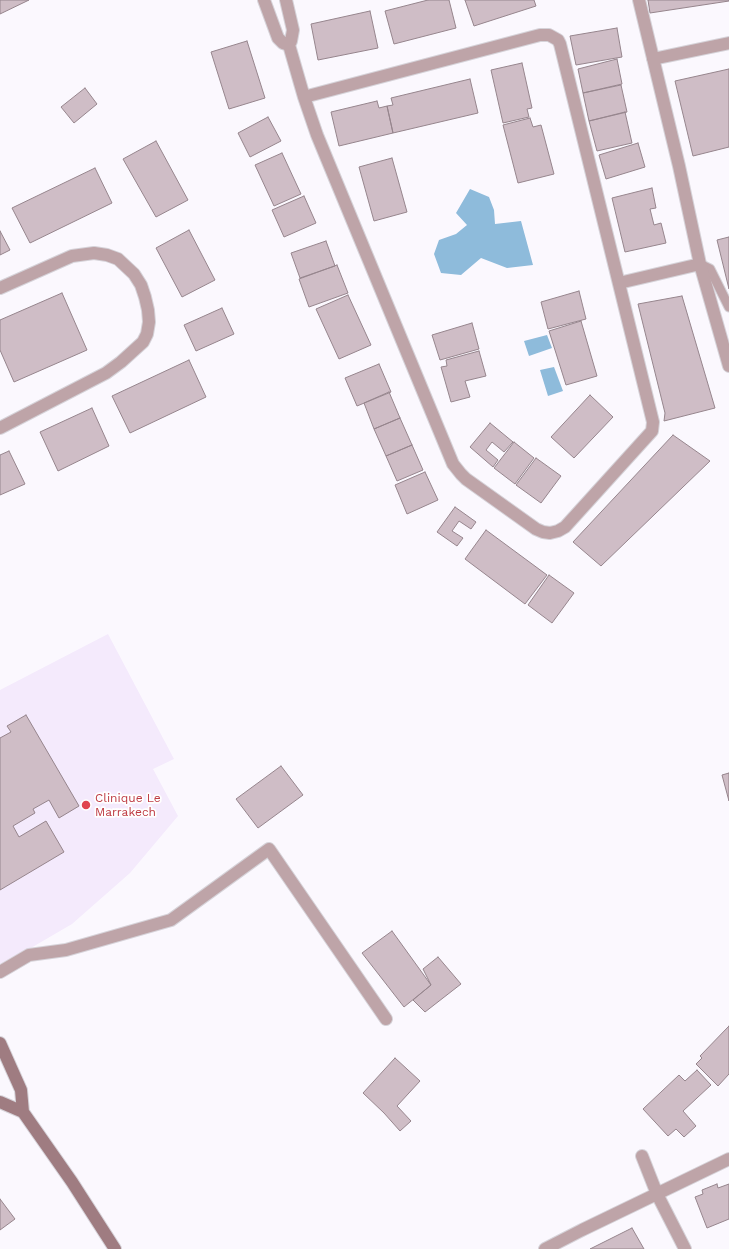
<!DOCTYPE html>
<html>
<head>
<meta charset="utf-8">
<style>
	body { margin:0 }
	canvas { display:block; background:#fbf8fe }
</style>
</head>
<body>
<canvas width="729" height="1249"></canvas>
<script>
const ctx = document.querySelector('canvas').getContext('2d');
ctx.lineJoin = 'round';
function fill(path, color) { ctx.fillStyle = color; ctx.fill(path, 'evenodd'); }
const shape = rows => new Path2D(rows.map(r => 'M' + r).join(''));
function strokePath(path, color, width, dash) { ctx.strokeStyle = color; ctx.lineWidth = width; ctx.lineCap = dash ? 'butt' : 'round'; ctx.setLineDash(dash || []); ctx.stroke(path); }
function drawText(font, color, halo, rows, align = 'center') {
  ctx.font = font + ' "Work Sans",sans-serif'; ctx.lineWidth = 3.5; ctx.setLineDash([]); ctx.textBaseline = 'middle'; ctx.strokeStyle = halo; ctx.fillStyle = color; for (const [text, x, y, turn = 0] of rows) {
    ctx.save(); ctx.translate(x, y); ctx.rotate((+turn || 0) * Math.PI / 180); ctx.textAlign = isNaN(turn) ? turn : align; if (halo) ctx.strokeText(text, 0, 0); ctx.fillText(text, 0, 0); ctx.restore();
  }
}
const built = shape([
	[108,634,174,759,153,769,178,816,130,873,72,924,0,966,0,690]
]);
const water = shape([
	[470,189,489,197,494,210,495,224,521,221,533,265,507,268,481,258,461,275,441,273,434,254,439,240,456,234,467,225,456,213],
	[547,335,552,348,529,356,524,341],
	[554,367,563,391,548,396,540,370]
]);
const building = shape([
	[0,0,29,0,0,14,0,0],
	[428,0,449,0,456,28,394,44,385,11,428,0],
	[465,0,534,0,536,6,474,26,465,0],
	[648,0,729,0,729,1,650,13,648,0],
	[370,11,378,48,318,60,311,24,370,11],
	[617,28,622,57,576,65,570,36,617,28],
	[247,41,265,98,229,109,211,52,247,41],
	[617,59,622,84,583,93,578,69,617,59],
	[522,63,532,108,527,109,529,117,503,123,491,70,522,63],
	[729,69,729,147,693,156,675,81,729,69],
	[470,79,478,113,393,133,387,106,393,105,391,98,470,79],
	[621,85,627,112,589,121,583,93,621,85],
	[85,88,97,104,74,123,61,107,85,88],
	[377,101,379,108,387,106,393,133,339,146,331,112,377,101],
	[625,112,632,143,597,151,589,121,625,112],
	[268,117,281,141,250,157,238,133,268,117],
	[530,118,533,127,541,125,554,174,518,183,503,125,530,118],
	[156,141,188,200,156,217,123,159,156,141],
	[638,143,645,167,606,179,599,155,638,143],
	[282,153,301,194,274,206,255,165,282,153],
	[392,158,407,212,374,221,359,167,392,158],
	[95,168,112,203,30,243,12,208,95,168],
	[652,188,656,208,650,209,654,225,661,223,666,243,625,252,612,198,652,188],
	[304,196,316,223,284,237,272,210,304,196],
	[189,230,215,280,182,297,156,248,189,230],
	[0,231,10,250,0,255,0,231],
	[729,237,729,289,717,240,729,237],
	[326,241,335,266,300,278,291,253,326,241],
	[337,265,348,293,309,307,299,279,337,265],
	[579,291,586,319,548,329,541,302,579,291],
	[62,293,87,350,14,382,0,350,0,320,62,293],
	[348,295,371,345,339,359,316,309,348,295],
	[682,296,715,408,664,421,665,413,638,304,682,296],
	[222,308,234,334,196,351,184,325,222,308],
	[581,321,597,376,566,385,549,331,581,321],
	[472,323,479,349,440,360,432,335,472,323],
	[479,351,486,376,465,381,470,397,451,402,441,367,447,366,446,360,479,351],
	[189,360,206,397,130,433,112,396,189,360],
	[379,364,391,392,357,406,345,378,379,364],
	[389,392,400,418,374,429,364,403,389,392],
	[590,395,613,417,574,458,551,437,590,395],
	[92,408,109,446,58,471,40,432,92,408],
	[400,418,412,445,386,456,374,429,400,418],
	[490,423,513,442,504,452,492,442,486,450,498,460,493,467,470,447,490,423],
	[673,435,710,461,601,566,573,542,673,435],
	[514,442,534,458,515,484,494,468,514,442],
	[412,445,423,470,397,481,386,456,412,445],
	[9,451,25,484,0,495,0,455,9,451],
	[536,458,561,476,541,503,516,485,536,458],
	[425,472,438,500,407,514,395,485,425,472],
	[455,507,476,522,471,529,459,521,452,531,463,538,457,546,437,532,455,507],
	[486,530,547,575,525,604,465,559,486,530],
	[549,575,574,593,552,623,528,605,549,575],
	[26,715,79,806,59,818,49,800,33,809,35,813,13,826,19,837,46,821,64,852,0,890,0,738,11,732,7,726,26,715],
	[281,766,303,795,258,828,236,799,281,766],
	[729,773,729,801,722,775,729,773],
	[392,931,431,985,404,1007,362,953,392,931],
	[438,957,461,984,425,1012,413,1000,431,985,423,969,438,957],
	[729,1026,729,1074,718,1086,696,1064,702,1058,700,1056,729,1026],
	[395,1058,420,1081,397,1106,411,1121,400,1131,384,1113,363,1093,395,1058],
	[697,1070,711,1085,683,1111,696,1126,684,1137,676,1129,668,1136,643,1109,679,1075,685,1081,697,1070],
	[717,1184,718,1188,729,1184,729,1219,707,1228,695,1197,703,1194,702,1190,717,1184],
	[0,1199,15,1219,0,1230,0,1199],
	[632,1228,644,1249,590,1249,632,1228]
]);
const lane = shape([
	[700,264,710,269,729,307]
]);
const street = shape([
	[264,0,278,38,283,43,289,45],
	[286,0,293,30,291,41,289,45,304,97,317,135,453,464,461,474,466,479,536,529,543,532,550,533,558,531,565,527,652,431,653,422,560,44,558,40,549,35,540,35,304,97],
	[639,0,679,166,700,264,729,366],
	[653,59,729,43],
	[619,283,700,264],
	[0,288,72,256,94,253,107,255,118,259,134,274,141,285,145,297,148,310,149,322,147,334,143,342,121,362,106,373,0,428],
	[0,972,29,955,66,950,171,920,269,849,386,1019],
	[642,1156,657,1194,685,1249],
	[545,1249,582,1230,729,1159]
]);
const secondary = shape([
	[0,1043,21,1090,23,1112,72,1182,115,1249],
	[0,1102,23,1112]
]);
const markers = [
	[86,805,5,"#e0444e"]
];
const healthNames = [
	["Clinique Le",95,798],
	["Marrakech",95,812]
];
fill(built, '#f4eafc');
fill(water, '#8ebbdb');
fill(building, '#cfbdc6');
strokePath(building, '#96858d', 1);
strokePath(lane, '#d6d3d9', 11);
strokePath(street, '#d6d3d9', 14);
strokePath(secondary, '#d6d3d9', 14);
strokePath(lane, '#bea4a8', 9);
strokePath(street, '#bea4a8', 12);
strokePath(secondary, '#9f7c81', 12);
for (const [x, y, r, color] of markers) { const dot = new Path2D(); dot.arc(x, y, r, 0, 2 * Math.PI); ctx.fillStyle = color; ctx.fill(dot); strokePath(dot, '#fff', 1.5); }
drawText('12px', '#be3a42', '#fff', healthNames, 'left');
</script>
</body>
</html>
